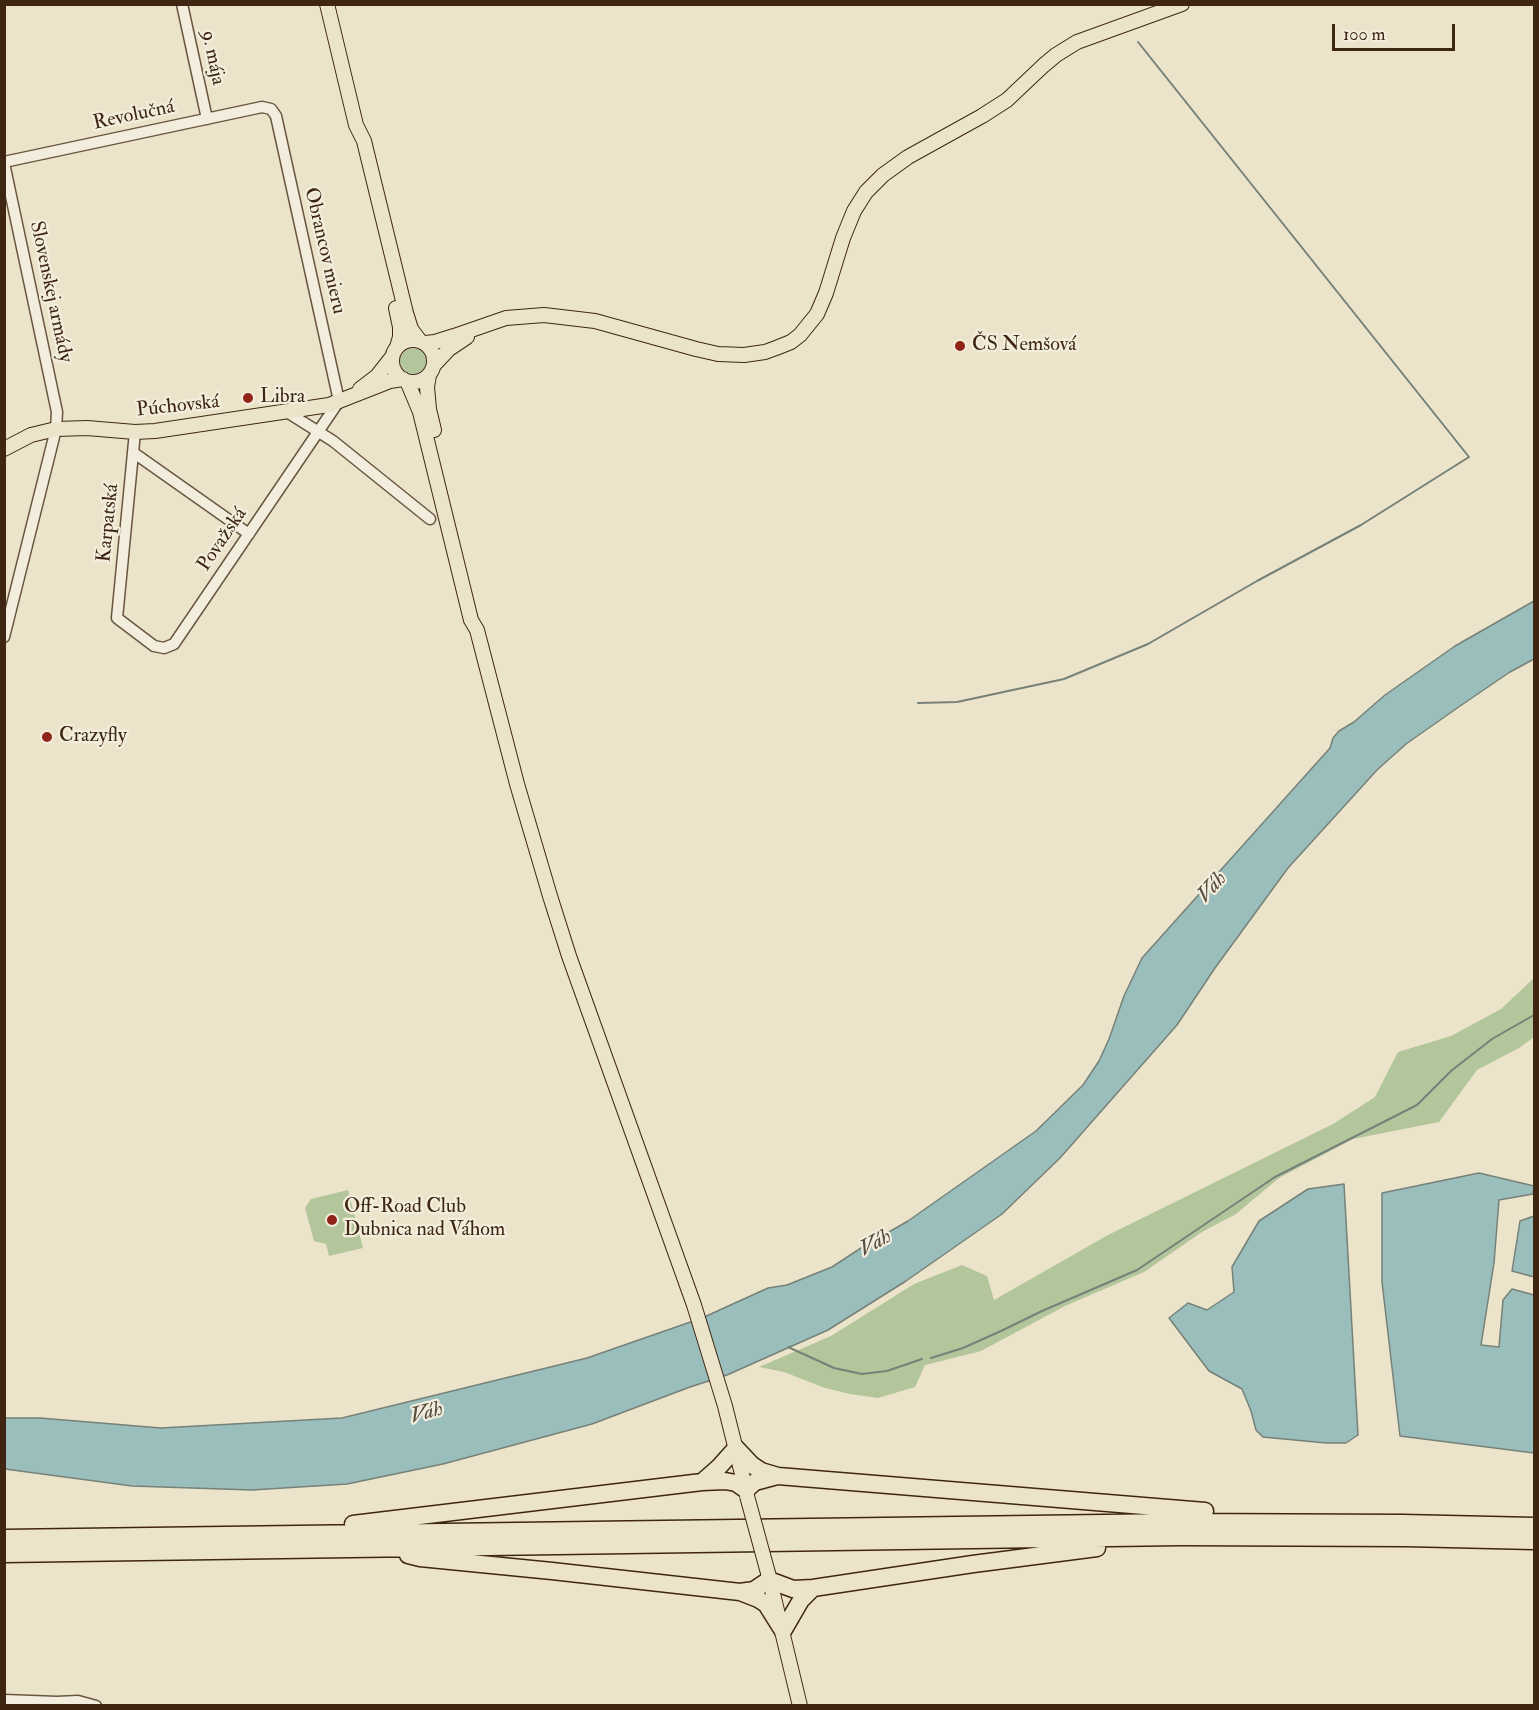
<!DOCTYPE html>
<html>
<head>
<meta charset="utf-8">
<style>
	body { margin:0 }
	#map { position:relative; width:1539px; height:1710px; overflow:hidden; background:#ece4ca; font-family:"IM FELL Double Pica",serif }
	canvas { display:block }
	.frame { position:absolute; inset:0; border:6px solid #3f2612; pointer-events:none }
	.scale { position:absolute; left:1332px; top:24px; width:123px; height:27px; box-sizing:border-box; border:3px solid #3f2612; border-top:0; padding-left:8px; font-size:18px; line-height:21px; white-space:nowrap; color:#3f2612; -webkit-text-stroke:4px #f3eddd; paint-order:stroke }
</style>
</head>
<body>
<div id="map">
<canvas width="1539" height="1710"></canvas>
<div class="frame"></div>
<div class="scale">100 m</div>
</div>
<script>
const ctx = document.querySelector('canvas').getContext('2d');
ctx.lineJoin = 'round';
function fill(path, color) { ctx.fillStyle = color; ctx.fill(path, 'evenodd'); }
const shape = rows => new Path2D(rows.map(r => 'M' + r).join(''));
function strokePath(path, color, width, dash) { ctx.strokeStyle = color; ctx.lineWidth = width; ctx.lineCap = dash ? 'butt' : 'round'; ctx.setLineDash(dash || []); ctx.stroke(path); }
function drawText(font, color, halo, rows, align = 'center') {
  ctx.font = font + ' "IM FELL Double Pica",serif'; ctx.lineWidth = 4.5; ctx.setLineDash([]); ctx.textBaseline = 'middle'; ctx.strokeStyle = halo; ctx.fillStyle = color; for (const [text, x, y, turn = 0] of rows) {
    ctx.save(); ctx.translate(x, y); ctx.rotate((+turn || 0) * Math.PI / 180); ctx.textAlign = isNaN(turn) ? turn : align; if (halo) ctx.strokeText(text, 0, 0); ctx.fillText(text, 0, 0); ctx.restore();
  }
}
const green = shape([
	'400 361a13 13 0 1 1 26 0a13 13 0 1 1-26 0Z',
	[1534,978,1534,1037,1519,1048,1477,1070,1439,1122,1353,1139,1279,1178,1236,1214,1202,1232,1144,1272,1065,1306,981,1351,925,1365,915,1387,878,1398,850,1394,825,1388,784,1372,759,1367,831,1336,914,1284,962,1265,987,1276,994,1300,1108,1235,1333,1124,1375,1097,1398,1052,1451,1036,1501,1009],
	[348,1190,363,1248,329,1256,326,1244,314,1241,305,1208,311,1199]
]);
const water = shape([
	[1534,601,1534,659,1510,672,1463,704,1406,744,1377,770,1288,868,1215,968,1177,1025,1060,1158,1002,1214,906,1281,828,1330,727,1375,690,1387,592,1424,443,1464,347,1484,252,1490,132,1486,5,1469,5,1418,40,1418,161,1428,342,1418,587,1358,702,1318,768,1288,787,1285,832,1267,861,1248,908,1221,1036,1131,1083,1085,1099,1061,1109,1039,1124,996,1142,958,1330,748,1333,738,1339,731,1354,722,1385,695,1455,646,1534,601],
	[1479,1173,1534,1186,1533,1194,1499,1200,1494,1263,1481,1345,1499,1347,1503,1300,1512,1289,1534,1295,1534,1453,1400,1436,1382,1282,1382,1193,1479,1173],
	[1344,1184,1358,1435,1346,1443,1326,1443,1263,1437,1256,1430,1251,1411,1242,1389,1209,1371,1169,1318,1188,1303,1207,1310,1234,1292,1232,1267,1259,1221,1308,1189,1344,1184],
	[1534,1216,1534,1277,1512,1271,1520,1221,1534,1216]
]);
const stream = shape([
	[918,703,957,702,1064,679,1148,644,1257,581,1361,525,1469,457,1138,42],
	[788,1347,834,1368,862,1374,887,1371,922,1359],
	[931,1358,963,1348,1001,1331,1042,1311,1137,1270,1275,1177,1417,1105,1451,1071,1492,1039,1534,1015]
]);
const minor = shape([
	[182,4,207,119],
	[4,162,262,107,271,109,276,116,339,401,174,644,164,648,154,646,117,618,135,432],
	[4,163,57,412,56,429,4,637],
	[287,412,333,441,430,519],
	[134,453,249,534],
	[4,1700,57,1702,78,1701,96,1706]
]);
const major = shape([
	[327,4,356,125,364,141,406,313,411,329,420,341],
	[396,308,400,327,400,337,397,347],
	'392 361a21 21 0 1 1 42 0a21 21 0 1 1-42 0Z',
	[425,343,435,342,454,336,506,318,544,315,595,321,696,349,718,354,744,355,765,352,776,348,791,342,800,335,817,314,826,293,843,238,854,211,866,192,883,175,908,157,982,116,1007,100,1044,65,1056,55,1077,42,1182,4],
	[434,365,449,349,467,337],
	[429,375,427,387,429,409,434,430],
	[407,381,420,412,471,620,477,630,517,784,550,896,569,956,694,1305,725,1406,747,1494],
	[360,389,377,376,392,357],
	[4,449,31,435,56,429,87,428,135,432,155,431,329,405,390,381,403,379],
	[768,1573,800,1706]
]);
const highway = shape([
	[702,1482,719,1467,736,1448,752,1465,761,1471,778,1476,1205,1511],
	[353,1524,702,1482,725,1481,736,1483,746,1490,755,1482,777,1476],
	[4,1538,1178,1522,1403,1523,1534,1526],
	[4,1554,1180,1537,1406,1538,1534,1541],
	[408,1555,420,1558,552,1571,740,1592,758,1599,766,1604,783,1631],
	[740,1592,754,1590,769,1580,793,1589,813,1588,973,1564,1097,1548],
	[783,1631,801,1600,813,1588]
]);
const majorBridge = shape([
	[747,1496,768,1573]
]);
const markers = [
	[960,346,6,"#8f2418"],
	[248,398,6,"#8f2418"],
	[47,737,6,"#8f2418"],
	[332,1220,6,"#8f2418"]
];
const streetNames = [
	["9. mája",212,58,78],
	["Revolučná",134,116,-12],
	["Obrancov mieru",324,251,77],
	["Slovenskej armády",50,292,78],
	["Púchovská",178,407,-6],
	["Karpatská",109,523,-84],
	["Považská",223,540,-56]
];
const poiNames = [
	["ČS Nemšová",972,346],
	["Libra",260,398],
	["Crazyfly",59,737],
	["Off-Road Club",344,1208],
	["Dubnica nad Váhom",344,1231]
];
const waterNames = [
	["Váh",1213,888,-49],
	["Váh",876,1244,-29],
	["Váh",427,1414,-16]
];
fill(green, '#b2c59b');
fill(water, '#9abebc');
strokePath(water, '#768178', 1.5);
strokePath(stream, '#768178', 2);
strokePath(minor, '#6a5640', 13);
strokePath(major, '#3f2612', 16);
strokePath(highway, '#3f2612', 19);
strokePath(minor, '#f3eddd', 10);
strokePath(major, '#ece4ca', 14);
strokePath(highway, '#ece4ca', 16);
strokePath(majorBridge, '#3f2612', 16, []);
strokePath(majorBridge, '#ece4ca', 14);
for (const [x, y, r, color] of markers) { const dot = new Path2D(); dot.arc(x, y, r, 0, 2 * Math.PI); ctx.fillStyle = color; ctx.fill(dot); strokePath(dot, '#f3eddd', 2); }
drawText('20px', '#3f2612', '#f3eddd', streetNames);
drawText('20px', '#3f2612', '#f3eddd', poiNames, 'left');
drawText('italic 21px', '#564c3c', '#f3eddd', waterNames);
</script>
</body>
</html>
